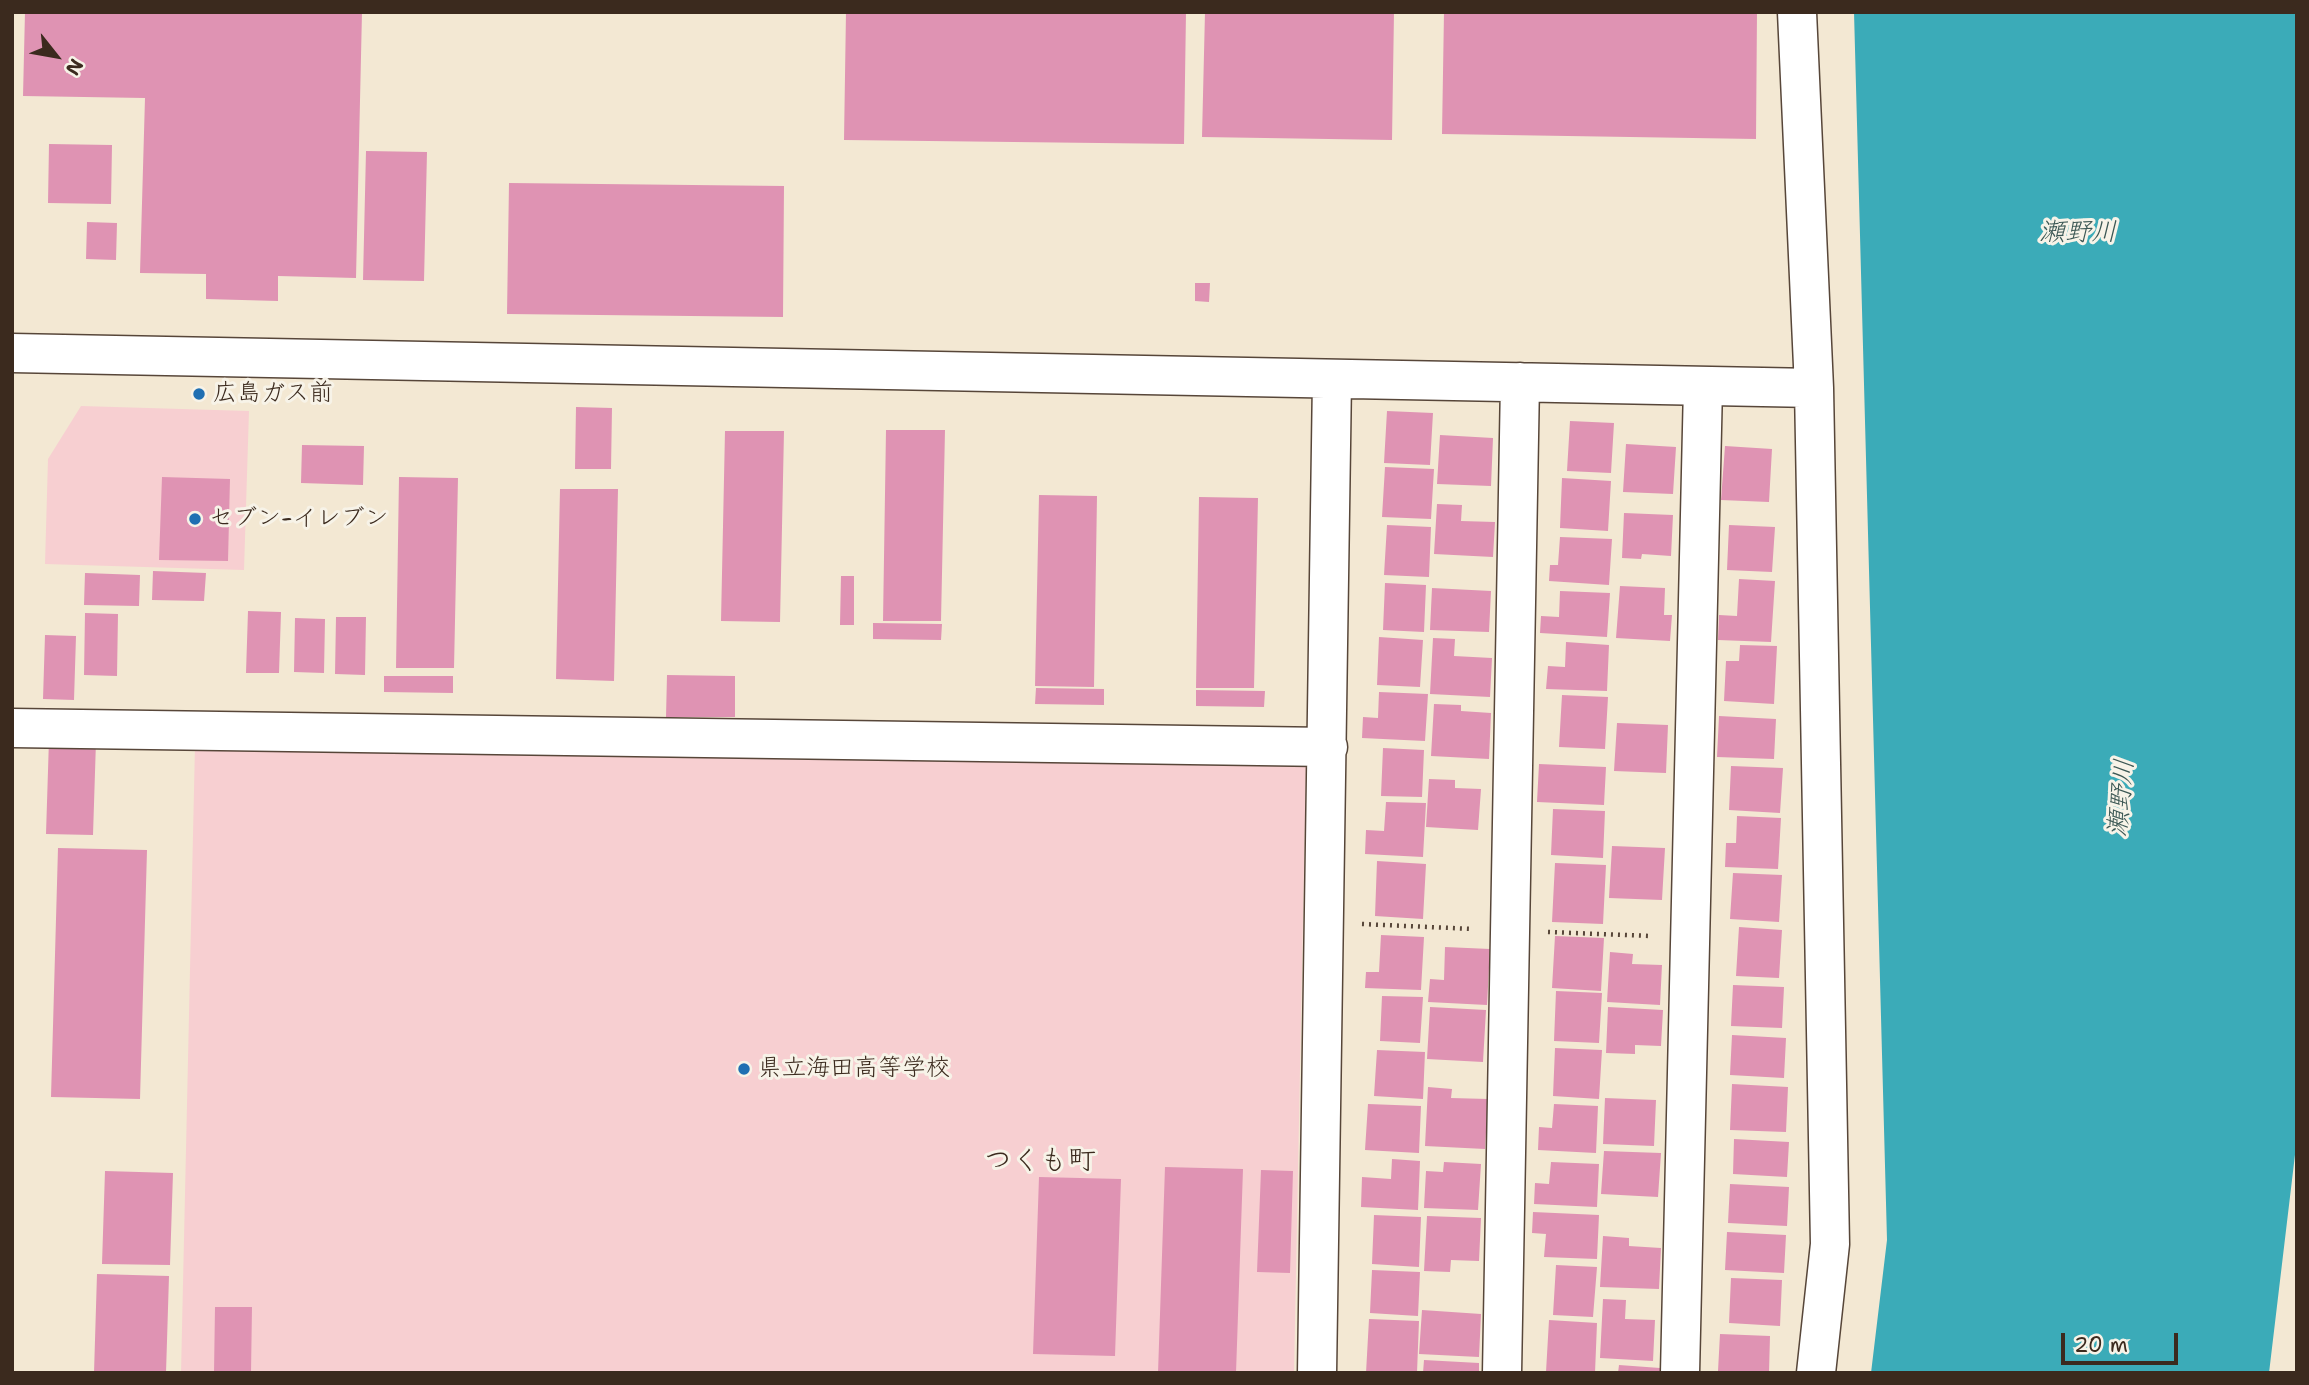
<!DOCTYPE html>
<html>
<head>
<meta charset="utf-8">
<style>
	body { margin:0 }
	#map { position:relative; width:2309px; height:1385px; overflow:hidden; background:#f3e8d3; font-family:"Shantell Sans",sans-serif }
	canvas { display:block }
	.frame { position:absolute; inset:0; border:14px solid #3b2a1e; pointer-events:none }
	.north { position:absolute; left:21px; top:21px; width:70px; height:70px; -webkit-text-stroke:5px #f7f3e8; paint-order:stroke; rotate:121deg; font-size:19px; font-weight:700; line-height:28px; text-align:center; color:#3b2a1e }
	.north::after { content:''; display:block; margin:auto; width:24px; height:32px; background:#3b2a1e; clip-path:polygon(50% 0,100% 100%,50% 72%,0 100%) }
	.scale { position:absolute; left:2061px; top:1333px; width:117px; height:32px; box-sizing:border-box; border:4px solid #3b2a1e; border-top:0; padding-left:9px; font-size:21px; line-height:24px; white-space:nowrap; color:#3b2a1e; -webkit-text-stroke:5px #f7f3e8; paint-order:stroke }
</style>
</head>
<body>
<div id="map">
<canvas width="2309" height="1385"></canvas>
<div class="frame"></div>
<div class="north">N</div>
<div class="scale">20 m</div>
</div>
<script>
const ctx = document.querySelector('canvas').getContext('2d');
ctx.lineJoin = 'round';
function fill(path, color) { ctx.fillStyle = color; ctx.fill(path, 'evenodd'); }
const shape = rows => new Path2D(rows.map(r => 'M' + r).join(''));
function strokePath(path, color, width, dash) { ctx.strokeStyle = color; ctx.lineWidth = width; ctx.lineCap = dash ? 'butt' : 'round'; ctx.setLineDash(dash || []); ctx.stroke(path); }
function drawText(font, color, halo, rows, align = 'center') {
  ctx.font = font + ' "Shantell Sans","Klee One",sans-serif'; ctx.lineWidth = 6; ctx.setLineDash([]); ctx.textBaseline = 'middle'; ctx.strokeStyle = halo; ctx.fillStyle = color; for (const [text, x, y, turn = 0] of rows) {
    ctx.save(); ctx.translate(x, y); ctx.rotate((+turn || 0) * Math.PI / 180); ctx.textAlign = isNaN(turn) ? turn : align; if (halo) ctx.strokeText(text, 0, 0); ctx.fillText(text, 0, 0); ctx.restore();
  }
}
const built = shape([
	[81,406,249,411,244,570,45,564,48,459],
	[195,745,1306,765,1294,1373,181,1373]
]);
const water = shape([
	[1854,12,2297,12,2297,1138,2269,1373,1871,1373,1887,1240]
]);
const building = shape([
	[25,12,362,12,356,278,278,276,278,301,206,299,206,274,140,273,145,98,23,96],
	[846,12,1186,12,1184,144,844,140],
	[1205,12,1394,12,1392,140,1202,137],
	[1444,12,1757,12,1756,139,1442,134],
	[49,144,112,145,111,204,48,203],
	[366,151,427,152,424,281,363,280],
	[509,183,784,186,783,317,507,314],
	[87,222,117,223,116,260,86,259],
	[1195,283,1210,283,1209,302,1195,301],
	[576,407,612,408,611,469,575,469],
	[1387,411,1433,413,1430,465,1384,463],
	[1570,421,1614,423,1611,473,1567,471],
	[886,430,945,430,941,621,883,621],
	[725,431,784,431,780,622,721,621],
	[1440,435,1493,438,1491,486,1437,484],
	[1626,444,1676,447,1673,494,1623,492],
	[302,445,364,446,363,485,301,483],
	[1725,446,1772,449,1769,502,1721,500],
	[1385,467,1434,469,1431,519,1382,517],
	[162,477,230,479,228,561,159,560],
	[399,477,458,478,454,668,396,668],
	[1562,478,1611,481,1608,531,1560,528],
	[560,489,618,489,614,681,556,679],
	[1039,495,1097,496,1094,687,1035,686],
	[1199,497,1258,498,1254,688,1196,688],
	[1437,504,1462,505,1461,521,1495,522,1493,557,1434,554],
	[1624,513,1673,515,1671,556,1642,554,1641,559,1622,558],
	[1387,525,1431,527,1429,577,1384,575],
	[1729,525,1775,527,1772,572,1727,570],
	[1560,537,1612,539,1609,585,1549,581,1550,565,1558,565],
	[153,571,206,573,204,601,152,600],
	[85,573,140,575,139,606,84,605],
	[841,576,854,576,854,625,840,625],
	[1739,579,1775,581,1771,642,1718,640,1719,615,1737,616],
	[1385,583,1426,585,1424,632,1383,630],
	[1620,586,1665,588,1664,615,1672,615,1670,641,1616,638],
	[1432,588,1491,591,1489,632,1430,630],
	[1560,591,1610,593,1607,637,1540,633,1541,616,1559,617],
	[248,611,281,612,279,673,246,673],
	[85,613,118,614,117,676,84,675],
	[336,617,366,617,365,675,335,674],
	[295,618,325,619,324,673,294,672],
	[873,623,942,624,941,640,873,639],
	[45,635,76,636,74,700,43,699],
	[1379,637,1423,640,1420,687,1377,685],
	[1433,638,1455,639,1454,656,1492,658,1490,697,1430,694],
	[1566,642,1609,645,1607,691,1546,689,1548,666,1565,667],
	[1740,645,1777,646,1774,704,1724,701,1726,661,1739,661],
	[667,675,735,676,735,717,666,717],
	[384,676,453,676,453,693,384,692],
	[1036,688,1104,689,1104,705,1035,704],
	[1196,690,1265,691,1264,707,1196,706],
	[1379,692,1428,694,1425,741,1362,738,1363,717,1378,718],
	[1562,695,1608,697,1605,749,1559,747],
	[1434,704,1461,705,1461,711,1491,713,1489,759,1431,756],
	[1719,716,1776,719,1774,759,1717,757],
	[1617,723,1668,725,1666,773,1614,771],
	[49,739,96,741,93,835,46,834],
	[1383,748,1424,750,1422,797,1381,796],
	[1539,764,1606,767,1604,805,1537,802],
	[1731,766,1783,768,1780,813,1729,810],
	[1429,779,1455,780,1455,788,1481,789,1478,830,1426,827],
	[1386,802,1426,803,1423,857,1365,854,1366,830,1384,831],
	[1553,809,1605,811,1603,858,1551,855],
	[1737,816,1781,818,1778,869,1725,867,1726,843,1736,843],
	[1612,846,1665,848,1662,900,1609,898],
	[58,848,147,850,140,1099,51,1097],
	[1377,861,1426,864,1423,919,1375,916],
	[1555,863,1606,865,1603,924,1552,922],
	[1733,873,1782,875,1779,922,1730,919],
	[1739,927,1782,930,1779,978,1736,976],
	[1381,935,1424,937,1421,990,1365,988,1366,972,1379,972],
	[1555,936,1604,938,1601,991,1552,988],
	[1445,947,1490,949,1487,1005,1428,1002,1430,979,1444,980],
	[1610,952,1633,954,1632,964,1662,965,1660,1005,1607,1002],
	[1733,985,1784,987,1782,1028,1731,1026],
	[1556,991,1602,993,1599,1043,1554,1041],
	[1382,996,1423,997,1420,1043,1380,1041],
	[1430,1007,1486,1010,1483,1062,1427,1059],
	[1608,1007,1663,1010,1661,1046,1635,1045,1635,1054,1606,1053],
	[1732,1035,1786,1038,1784,1078,1730,1075],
	[1555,1048,1602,1050,1599,1099,1553,1096],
	[1377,1050,1425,1052,1423,1099,1374,1096],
	[1732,1084,1788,1087,1786,1132,1730,1130],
	[1428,1087,1452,1089,1451,1098,1488,1099,1485,1149,1425,1146],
	[1605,1098,1656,1100,1654,1146,1603,1144],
	[1368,1104,1421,1106,1419,1153,1365,1150],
	[1554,1104,1598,1106,1596,1153,1538,1150,1539,1127,1552,1128],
	[1734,1139,1789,1142,1787,1177,1733,1174],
	[1604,1151,1661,1153,1658,1197,1601,1194],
	[1392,1159,1420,1161,1418,1210,1361,1207,1362,1177,1391,1179],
	[1444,1162,1481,1164,1478,1210,1424,1208,1426,1171,1443,1172],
	[1551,1162,1599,1164,1597,1207,1534,1204,1535,1183,1549,1184],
	[1165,1167,1243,1169,1236,1373,1158,1373],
	[1261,1170,1293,1171,1290,1273,1257,1272],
	[105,1171,173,1173,170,1265,102,1264],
	[1039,1177,1121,1179,1115,1356,1033,1354],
	[1730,1184,1789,1187,1787,1226,1728,1223],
	[1533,1212,1599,1215,1597,1259,1544,1257,1546,1234,1532,1233],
	[1374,1215,1421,1217,1419,1267,1372,1264],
	[1427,1216,1481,1218,1479,1261,1451,1260,1450,1272,1424,1271],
	[1727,1232,1786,1235,1784,1273,1725,1270],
	[1603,1236,1629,1238,1629,1246,1661,1248,1659,1289,1600,1287],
	[1556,1265,1597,1267,1593,1317,1553,1315],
	[1372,1270,1420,1272,1418,1316,1370,1313],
	[97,1274,169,1276,166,1373,94,1373],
	[1731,1278,1782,1280,1780,1326,1729,1323],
	[1603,1299,1626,1300,1625,1319,1655,1320,1653,1361,1600,1358],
	[215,1307,252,1307,251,1373,214,1373],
	[1422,1310,1481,1314,1479,1357,1419,1354],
	[1369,1319,1419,1321,1417,1373,1366,1373],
	[1549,1320,1597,1323,1595,1373,1546,1372],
	[1720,1334,1770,1336,1769,1373,1718,1371],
	[1424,1360,1479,1363,1479,1373,1423,1373],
	[1619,1365,1660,1368,1660,1373,1618,1373]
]);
const path = shape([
	[1362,924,1473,929],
	[1548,932,1651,936]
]);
const minor = shape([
	[1797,12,1814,388,1830,1244,1816,1373],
	[12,353,1814,388],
	[12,728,1328,747],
	[1317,1373,1332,379],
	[1502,1373,1520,382],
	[1680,1373,1703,386]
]);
const markers = [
	[199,394,7,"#1f6fb2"],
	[195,519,7,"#1f6fb2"],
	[744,1069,7,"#1f6fb2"]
];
const poiNames = [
	["広島ガス前",213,394],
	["セブン-イレブン",209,519],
	["県立海田高等学校",758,1069]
];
const waterNames = [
	["瀬野川",2078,233],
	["瀬野川",2122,798,-84]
];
const quarterNames = [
	["つくも町",1040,1162]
];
fill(built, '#f7cfd1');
fill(water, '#3babb8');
fill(building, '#df93b3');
strokePath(minor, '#574639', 41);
strokePath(path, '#574639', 4.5, [2, 5]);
strokePath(minor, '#fff', 38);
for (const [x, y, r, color] of markers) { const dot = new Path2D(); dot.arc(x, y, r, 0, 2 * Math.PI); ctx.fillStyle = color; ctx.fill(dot); strokePath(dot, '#f7f3e8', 2.5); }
drawText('24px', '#3b2a1e', '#f7f3e8', poiNames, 'left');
drawText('italic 26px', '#3b5754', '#f7f3e8', waterNames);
drawText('28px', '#3b2a1e', '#f7f3e8', quarterNames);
</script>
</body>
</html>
